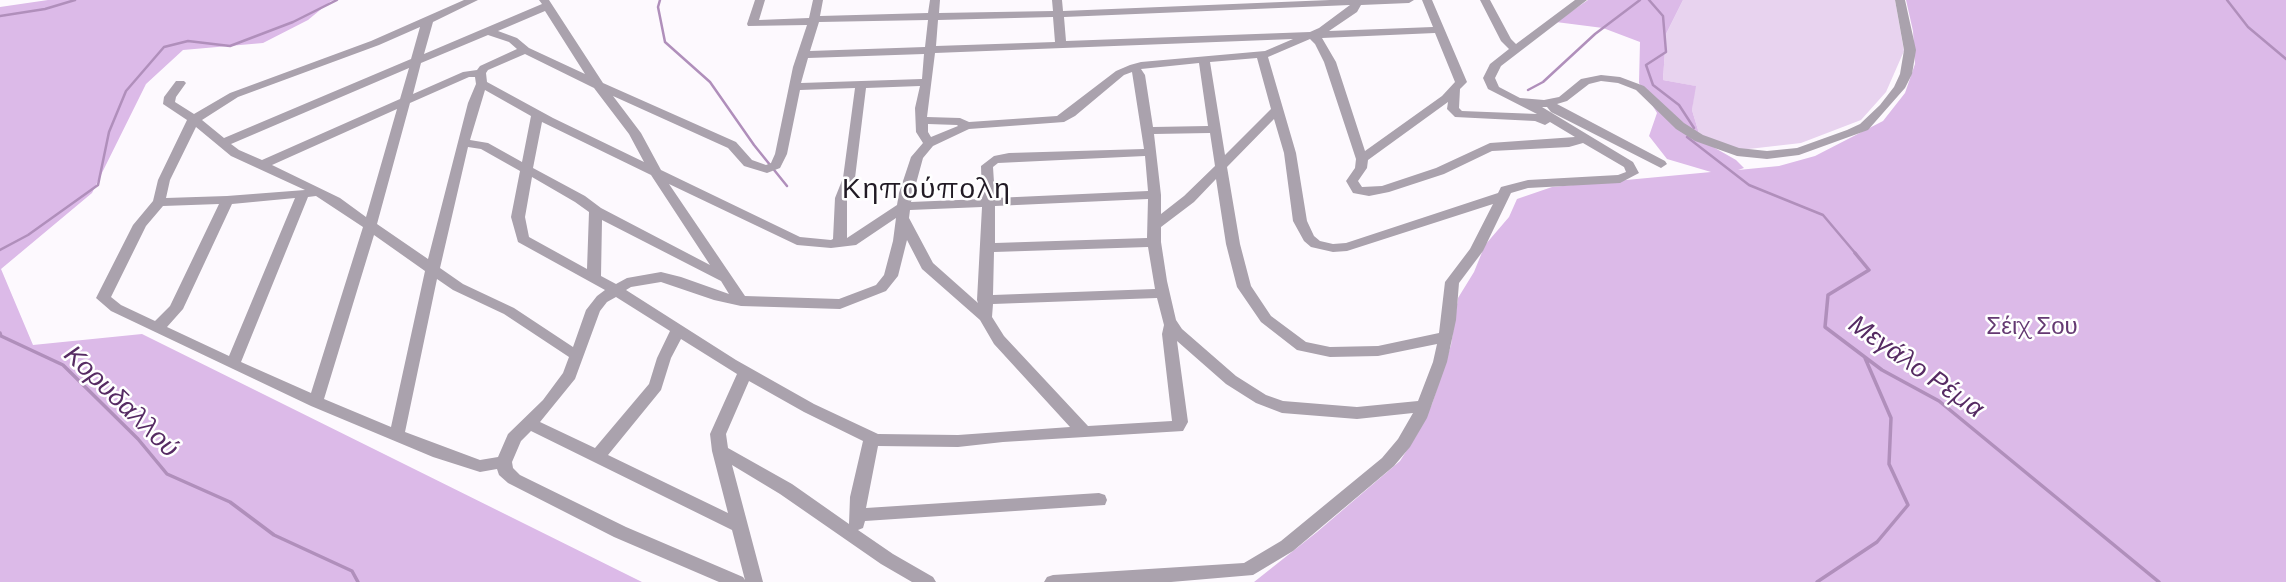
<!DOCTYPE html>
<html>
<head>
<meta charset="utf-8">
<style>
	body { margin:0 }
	canvas { display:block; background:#fdf9fe }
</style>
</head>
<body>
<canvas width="2286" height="582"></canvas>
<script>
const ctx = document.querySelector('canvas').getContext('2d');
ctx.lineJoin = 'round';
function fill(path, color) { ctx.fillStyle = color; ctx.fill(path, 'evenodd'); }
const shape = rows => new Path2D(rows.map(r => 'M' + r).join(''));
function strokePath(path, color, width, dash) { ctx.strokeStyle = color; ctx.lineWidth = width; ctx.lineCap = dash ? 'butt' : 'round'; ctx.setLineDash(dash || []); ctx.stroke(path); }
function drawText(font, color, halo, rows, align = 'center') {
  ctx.font = font + ' Montserrat,sans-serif'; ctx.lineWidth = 5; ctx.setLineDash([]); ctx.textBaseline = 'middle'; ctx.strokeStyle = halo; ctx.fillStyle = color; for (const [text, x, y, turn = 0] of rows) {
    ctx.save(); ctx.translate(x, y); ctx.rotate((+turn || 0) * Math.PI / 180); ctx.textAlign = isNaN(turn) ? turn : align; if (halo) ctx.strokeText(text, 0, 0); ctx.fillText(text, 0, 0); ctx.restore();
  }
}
const green = shape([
	[1683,0,1895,0,1904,51,1886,92,1861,120,1801,143,1731,151,1701,140,1692,110,1695,86,1663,80,1666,34]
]);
const forest = shape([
	[48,0,337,0,331,1,308,20,263,43,183,50,146,84,92,193,1,269,33,345,142,334,642,582,0,582,0,7],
	[1588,0,1683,0,1666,34,1663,80,1696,86,1692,110,1701,140,1736,160,1744,168,1738,170,1779,166,1815,156,1883,121,1905,93,1915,64,1913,31,1906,0,2286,0,2286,582,1254,582,1317,532,1400,461,1416,436,1432,404,1451,345,1458,298,1474,272,1485,245,1509,217,1517,199,1552,187,1711,172,1667,159,1649,136,1657,113,1639,83,1640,42,1603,28,1556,22]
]);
const streamFar1 = shape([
	[660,0,658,7,665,42,710,82,754,145,787,186],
	[1649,0,1663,16,1666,52,1646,65,1653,85,1679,105,1694,128],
	[2227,0,2248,27,2286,59],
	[0,16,45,9,75,0],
	[1528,90,1543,82,1595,34,1640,0],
	[1687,137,1749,185,1823,215,1856,254],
	[0,250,28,235,98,185,109,132,126,91,164,47,188,41,230,46,293,22,337,0]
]);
const stream = shape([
	[1855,253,1869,270,1828,295,1825,327,1882,370,1939,401,2159,582],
	[0,333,1,336,63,365,138,439,167,474,230,502,274,535,352,571,358,582],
	[1817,582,1877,542,1908,505,1889,464,1891,418,1865,358]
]);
const minor = shape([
	[464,0,478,0,433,22,424,54,542,4,539,0,549,0,603,83,736,142,752,160,766,165,771,163,775,154,793,67,807,25,748,26,747,24,755,0,765,0,759,20,809,18,813,0,823,0,820,16,928,13,930,0,940,0,939,13,1053,11,1052,0,1062,0,1063,11,1330,0,1414,0,1409,3,1361,5,1357,12,1329,31,1433,27,1422,0,1432,0,1467,82,1460,89,1459,108,1462,111,1537,114,1488,89,1483,78,1490,64,1509,49,1501,41,1480,0,1490,0,1511,39,1516,44,1575,0,1587,0,1501,66,1495,78,1499,87,1520,98,1544,100,1559,97,1581,79,1601,75,1620,77,1644,86,1684,123,1703,135,1739,148,1767,151,1797,148,1847,130,1860,124,1880,105,1894,87,1900,74,1904,50,1895,0,1905,0,1916,50,1912,74,1905,88,1868,130,1799,155,1767,159,1737,156,1695,141,1676,129,1636,90,1618,83,1601,81,1589,84,1567,101,1557,104,1665,161,1667,164,1661,168,1551,112,1547,107,1542,107,1633,162,1639,173,1620,183,1528,188,1511,193,1483,251,1459,283,1456,320,1447,362,1427,418,1410,447,1394,466,1293,551,1253,575,1171,582,1044,582,1047,577,1053,575,1244,563,1281,541,1382,458,1398,439,1413,413,1357,419,1282,413,1256,403,1226,384,1177,341,1188,422,1183,431,1003,442,958,447,878,446,866,508,1099,493,1105,495,1107,500,1105,505,865,521,863,528,858,530,893,554,933,577,936,582,912,582,881,564,780,494,732,465,763,582,719,582,614,537,508,483,499,475,497,469,480,472,433,457,311,406,111,311,96,298,133,225,153,201,158,180,187,120,163,104,164,97,176,81,184,81,186,83,176,97,175,102,194,114,230,93,371,41,464,0],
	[1350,5,1319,28,1310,32,1066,41,1064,17,1350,5],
	[545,11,585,74,529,48,517,38,498,31,545,11],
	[1053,17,1055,42,936,46,938,20,1053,17],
	[928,20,925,47,810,51,819,22,928,20],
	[420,27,411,59,224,138,202,120,238,97,379,45,420,27],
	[1435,33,1455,82,1442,96,1365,151,1336,62,1322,38,1435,33],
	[488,35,509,42,517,49,480,66,477,70,463,72,413,94,421,63,488,35],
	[1293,39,1265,51,1141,62,1130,65,1116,71,1057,116,969,122,960,118,927,117,935,53,1293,39],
	[1310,39,1315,44,1324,62,1356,159,1355,168,1346,181,1353,193,1369,196,1389,192,1444,174,1492,151,1569,147,1583,143,1624,167,1626,172,1618,175,1528,180,1501,187,1498,193,1346,243,1333,244,1320,241,1314,236,1307,221,1296,153,1268,57,1310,39],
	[525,54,594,88,629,134,644,162,553,118,487,82,486,73,488,70,525,54],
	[924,54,922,79,801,83,808,58,924,54],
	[1257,58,1271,109,1225,155,1210,62,1257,58],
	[1199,63,1208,126,1153,127,1145,75,1141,69,1199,63],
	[409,68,400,99,262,160,239,150,231,144,409,68],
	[1132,72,1144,149,1009,153,994,156,981,166,982,199,911,202,923,158,933,146,969,129,1064,122,1075,116,1124,75,1132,72],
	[469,77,475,77,476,84,468,103,428,259,377,224,410,103,469,77],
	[920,86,915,108,916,132,923,143,911,157,899,193,897,205,847,238,847,198,855,178,866,88,920,86],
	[855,88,843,178,835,198,833,239,831,240,800,237,661,170,641,133,613,96,728,148,744,166,767,173,780,168,787,154,800,90,855,88],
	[485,90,531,116,522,162,488,143,470,140,485,90],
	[1448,102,1447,109,1455,117,1535,121,1545,125,1550,122,1575,137,1490,143,1436,168,1382,186,1362,187,1358,181,1367,168,1368,160,1448,102],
	[397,109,366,217,340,198,272,165,397,109],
	[1274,119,1284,153,1293,221,1304,241,1311,247,1333,252,1347,251,1493,204,1470,249,1445,282,1439,333,1378,346,1330,347,1306,342,1271,316,1251,286,1240,244,1227,167,1274,119],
	[542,122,651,175,710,265,601,208,585,196,533,168,542,122],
	[928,124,957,125,958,126,931,137,928,132,928,124],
	[196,127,231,156,305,190,227,196,166,198,170,180,196,127],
	[1210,133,1215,166,1184,196,1161,214,1161,195,1154,134,1210,133],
	[468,147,481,149,520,171,511,217,518,242,605,290,597,296,586,310,573,347,514,308,463,284,440,268,468,147],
	[1145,156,1148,191,995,198,993,167,998,163,1145,156],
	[532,177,575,202,589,212,587,269,529,237,525,217,532,177],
	[1216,179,1226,244,1237,287,1261,322,1297,350,1330,357,1378,356,1437,344,1433,362,1418,401,1357,407,1283,401,1266,395,1236,376,1182,329,1176,320,1167,281,1161,242,1161,227,1194,202,1216,179],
	[669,184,797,245,831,248,856,245,896,218,893,241,884,275,876,285,839,299,745,296,669,184],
	[316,196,363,227,311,393,241,362,308,197,316,196],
	[295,198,229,356,167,327,183,309,232,204,295,198],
	[1148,199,1147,238,995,243,995,206,1148,199],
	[219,204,170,306,155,321,121,305,111,297,146,226,163,206,219,204],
	[982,207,977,300,978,303,933,263,909,218,910,210,982,207],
	[602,220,721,281,729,294,681,277,661,272,627,278,616,284,601,276,602,220],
	[374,235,425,271,391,427,324,399,374,235],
	[907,240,922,269,980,320,994,344,1070,427,958,435,878,434,814,404,736,360,626,290,631,287,661,282,714,300,741,306,840,309,886,291,898,276,907,240],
	[1148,247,1155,289,993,295,994,252,1148,247],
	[437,279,453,290,504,314,569,357,563,373,543,400,508,434,498,457,480,460,405,432,437,279],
	[616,297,670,331,657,358,649,384,595,448,540,422,575,379,600,311,607,302,616,297],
	[1157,298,1164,325,1162,334,1172,421,1088,426,1004,336,992,317,993,304,1157,298],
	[681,339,737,374,710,434,712,451,728,513,608,455,661,390,671,358,681,339],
	[749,381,804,412,863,441,850,497,849,524,792,484,728,448,726,434,749,381],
	[531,431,732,530,745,580,743,577,626,527,520,475,513,468,512,462,521,441,531,431]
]);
const parkNames = [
	["Σέιχ Σου",2032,327]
];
const waterNames = [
	["Μεγάλο Ρέμα",1916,367,35],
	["Κορυδαλλού",121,402,44]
];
const quarterNames = [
	["Κηπούπολη",927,190]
];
fill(green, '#e8d3ef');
fill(forest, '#dcbae8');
strokePath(streamFar1, '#b08fbb', 2.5);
strokePath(stream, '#b08fbb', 3.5);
fill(minor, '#aaa2ad');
drawText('24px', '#643972', '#fff', parkNames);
drawText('italic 26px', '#562b63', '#fff', waterNames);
ctx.letterSpacing = '2px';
drawText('28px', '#221b25', '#fff', quarterNames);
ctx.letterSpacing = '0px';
</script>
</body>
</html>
